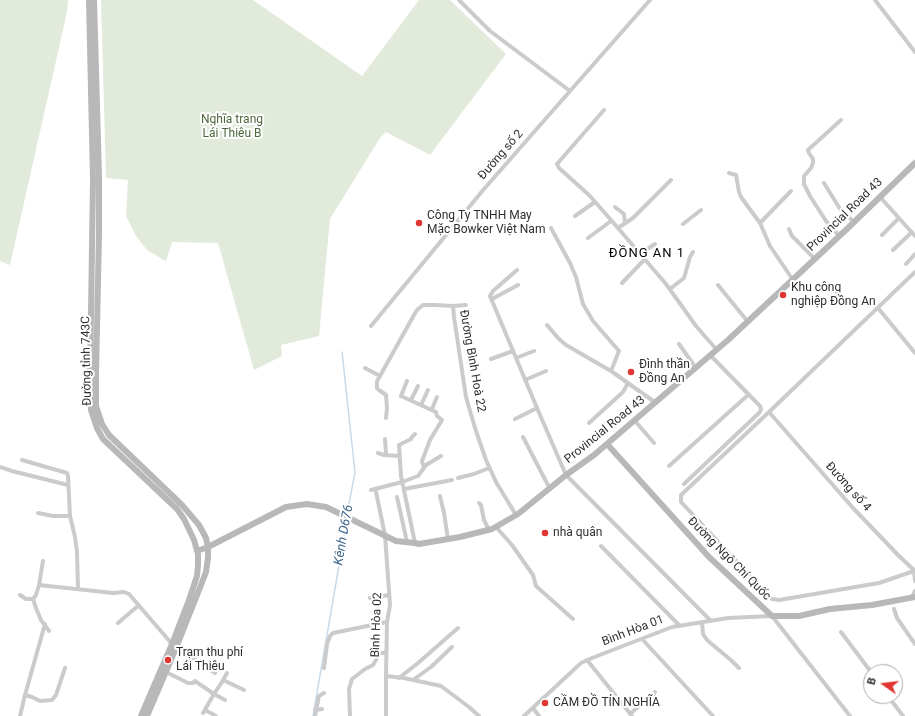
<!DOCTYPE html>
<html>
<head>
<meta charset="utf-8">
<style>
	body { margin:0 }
	#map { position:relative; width:915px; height:716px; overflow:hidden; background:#fff; font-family:Roboto,sans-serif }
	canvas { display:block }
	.north { position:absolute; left:863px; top:664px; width:40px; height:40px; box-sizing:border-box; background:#fff; border:1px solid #ababab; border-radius:50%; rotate:284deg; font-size:11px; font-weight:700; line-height:16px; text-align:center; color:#2e2e2e }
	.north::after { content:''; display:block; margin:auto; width:14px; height:18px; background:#e13733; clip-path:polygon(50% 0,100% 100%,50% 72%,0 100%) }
</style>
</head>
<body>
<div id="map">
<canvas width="915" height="716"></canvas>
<div class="north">B</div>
</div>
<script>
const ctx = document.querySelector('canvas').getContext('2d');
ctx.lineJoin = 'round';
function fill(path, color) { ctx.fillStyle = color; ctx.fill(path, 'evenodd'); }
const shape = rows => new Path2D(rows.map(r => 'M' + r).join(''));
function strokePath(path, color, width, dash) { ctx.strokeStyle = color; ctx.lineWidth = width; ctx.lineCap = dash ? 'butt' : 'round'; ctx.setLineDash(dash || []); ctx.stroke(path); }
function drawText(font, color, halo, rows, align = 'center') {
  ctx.font = font + ' Roboto,sans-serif'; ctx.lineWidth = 4; ctx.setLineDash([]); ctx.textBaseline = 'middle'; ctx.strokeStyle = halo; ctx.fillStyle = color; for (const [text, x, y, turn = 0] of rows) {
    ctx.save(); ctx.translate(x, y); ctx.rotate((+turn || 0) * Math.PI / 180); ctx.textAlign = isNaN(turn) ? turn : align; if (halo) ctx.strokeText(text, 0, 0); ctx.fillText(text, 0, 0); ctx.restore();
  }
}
const green = shape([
	[0,0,68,0,67,12,10,265,0,261],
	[101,0,253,0,362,76,419,0,450,0,506,54,430,155,386,132,380,138,330,219,319,336,281,345,282,356,254,370,218,243,172,242,166,261,147,250,136,236,126,216,128,180,106,178]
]);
const stream = shape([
	[342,352,355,472,347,515],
	[313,716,347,519]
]);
const street = shape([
	[459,0,490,31,570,91],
	[875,0,915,52],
	[604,110,557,164,559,168,589,195,618,228,666,284,696,326,717,350],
	[729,173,736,175,739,192,741,197,760,223,770,246,793,280],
	[824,183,840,209,854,222],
	[880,197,915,236],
	[615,207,624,214,625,223],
	[575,216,595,202],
	[760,223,791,191],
	[683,224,701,210],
	[551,228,570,263,576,277,583,304,593,321,619,351,611,371,656,403],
	[618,228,633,218,671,180],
	[789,229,792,236,815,259],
	[882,235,899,218],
	[839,236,826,221,810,196,804,184,804,176,811,168,813,163,813,159,809,153,808,150,841,120],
	[588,238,611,221],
	[893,250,912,232],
	[640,254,655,244],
	[906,264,915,254],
	[517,270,493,291,490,296,537,408,566,475,711,621],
	[915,272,769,412,681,495,681,502,772,599,779,600,879,583,914,571,915,581],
	[622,283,645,259],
	[718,285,748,322],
	[670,289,684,278,690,257,693,252],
	[492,299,518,285],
	[453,306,466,305],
	[878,308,915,353],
	[547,325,558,338,566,345,611,371],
	[371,326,484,189,650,0],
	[679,344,696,368],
	[516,358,534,351],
	[491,359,513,351],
	[365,368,380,376,414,315,417,310,423,305,435,305,453,306,454,317,466,397,475,428,486,460,496,482,516,515],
	[380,376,377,381,377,388,379,390,386,395,387,408,386,418],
	[525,380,546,371],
	[407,381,401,396,436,412,437,416,442,420,430,440,422,461,424,468],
	[411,400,418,386],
	[421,405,428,390],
	[432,409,437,397],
	[769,412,853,508,899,556,915,571],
	[515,419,537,408],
	[635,421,654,443],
	[589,423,623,392,628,383],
	[415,434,412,437,411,439,399,445,401,476,415,543],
	[523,437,550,489],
	[385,439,386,455],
	[378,453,384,455,399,456],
	[22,460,67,473,68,476,70,516,75,537,77,552,78,589],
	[669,466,748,395],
	[0,467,12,471,68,485],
	[458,478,474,474,489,468],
	[684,484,760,412,761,409,760,406,710,355],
	[404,489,452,480],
	[371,490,402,482,418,476,426,465,441,456],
	[376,492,385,535,390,605,387,622,386,676,386,716],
	[440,496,444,513,448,539],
	[397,497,407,542],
	[479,503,481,505,484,520,489,530],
	[38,513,53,516,70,516],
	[496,527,512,545,533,575,536,586,573,619],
	[601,546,680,626],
	[43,561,39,585,36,595,33,599,36,608,41,620,49,631],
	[39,585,113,593,124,592,129,594,172,644],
	[20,595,26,599,33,599],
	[912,597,915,591],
	[370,598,389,595],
	[894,609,897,618,915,644],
	[702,622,703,634,707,640,732,661,739,668],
	[118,623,139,605],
	[841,632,871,672],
	[642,639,713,716],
	[176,648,202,664,215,673],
	[587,660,632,716],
	[324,668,327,644,330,636,333,633,387,622],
	[166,672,188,683,193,683,195,681,214,694,222,682,227,673],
	[386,676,404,678,441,686,469,707,479,716],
	[399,678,418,663,458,628],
	[223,680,244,690],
	[413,680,431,667,452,647],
	[25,695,45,624],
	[888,696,903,716],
	[533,708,539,716],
	[205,710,216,716],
	[315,710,322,709],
	[203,713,214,694,225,700],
	[630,714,655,692],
	[20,716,25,695,32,697,40,701,52,700,56,695,65,668],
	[315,716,319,696,324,693],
	[350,716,349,689,352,679,365,669,373,665,380,653,386,653],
	[524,716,581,663,592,658,672,627,728,618,772,616,850,716]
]);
const secondary = shape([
	[89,0,93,180,90,380,91,410,97,428,103,439,177,509,184,519,194,540,198,554,198,565,197,576,189,600,172,644,141,716],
	[94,0,99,176,99,234,96,375,96,406,102,424,109,435,182,505,199,525,206,538,208,547,208,558,206,572,201,585,176,648,147,716],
	[607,444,709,557,772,616,799,616,830,609,872,605,915,597],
	[197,551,208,547,286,507,307,504,326,507,396,541,415,543,419,544,460,537,492,529,518,514,566,475,594,455,728,340,849,227,915,163]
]);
const markers = [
	[419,223,4,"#e13733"],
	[783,295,4,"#e13733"],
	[631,372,4,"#e13733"],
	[545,533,4,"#e13733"],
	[168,660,4,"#e13733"],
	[545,703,4,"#e13733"]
];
const parkNames = [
	["Nghĩa trang",232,120],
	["Lái Thiêu B",232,134]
];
const streetNames = [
	["Đường số 2",501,155,-49],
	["Provincial Road 43",845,215,-44],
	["Đường tỉnh 743C",87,361,-91],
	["Đường Bình Hoà 22",472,361,80],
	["Provincial Road 43",605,430,-39],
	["Đường số 4",848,487,48],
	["Đường Ngô Chí Quốc",729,559,45],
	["Bình Hòa 02",377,625,-88],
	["Bình Hòa 01",633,631,-21]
];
const poiNames = [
	["Công Ty TNHH May",427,216],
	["Mặc Bowker Việt Nam",427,230],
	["Khu công",791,288],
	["nghiệp Đồng An",791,302],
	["Đình thần",639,365],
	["Đồng An",639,379],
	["nhà quân",553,533],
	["Trạm thu phí",176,653],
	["Lái Thiêu",176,667],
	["CẦM ĐỒ TÍN NGHĨA",553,703]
];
const neighbourhoodNames = [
	["ĐỒNG AN 1",647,254]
];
const waterNames = [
	["Kênh D676",344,535,-80]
];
fill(green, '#e2ebdb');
strokePath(stream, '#c8daea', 1.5);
strokePath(street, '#cbcbcb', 4);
strokePath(secondary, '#b8b8b8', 6);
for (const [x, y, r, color] of markers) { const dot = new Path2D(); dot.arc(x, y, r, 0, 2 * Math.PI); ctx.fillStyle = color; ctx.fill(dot); strokePath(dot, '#fff', 1.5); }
drawText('12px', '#4d683c', '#fff', parkNames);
drawText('12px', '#2e2e2e', '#fff', streetNames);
drawText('12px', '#2e2e2e', '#fff', poiNames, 'left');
ctx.letterSpacing = '1px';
drawText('13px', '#000', '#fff', neighbourhoodNames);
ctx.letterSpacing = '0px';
drawText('italic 13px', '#3e678d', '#fff', waterNames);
</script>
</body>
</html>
